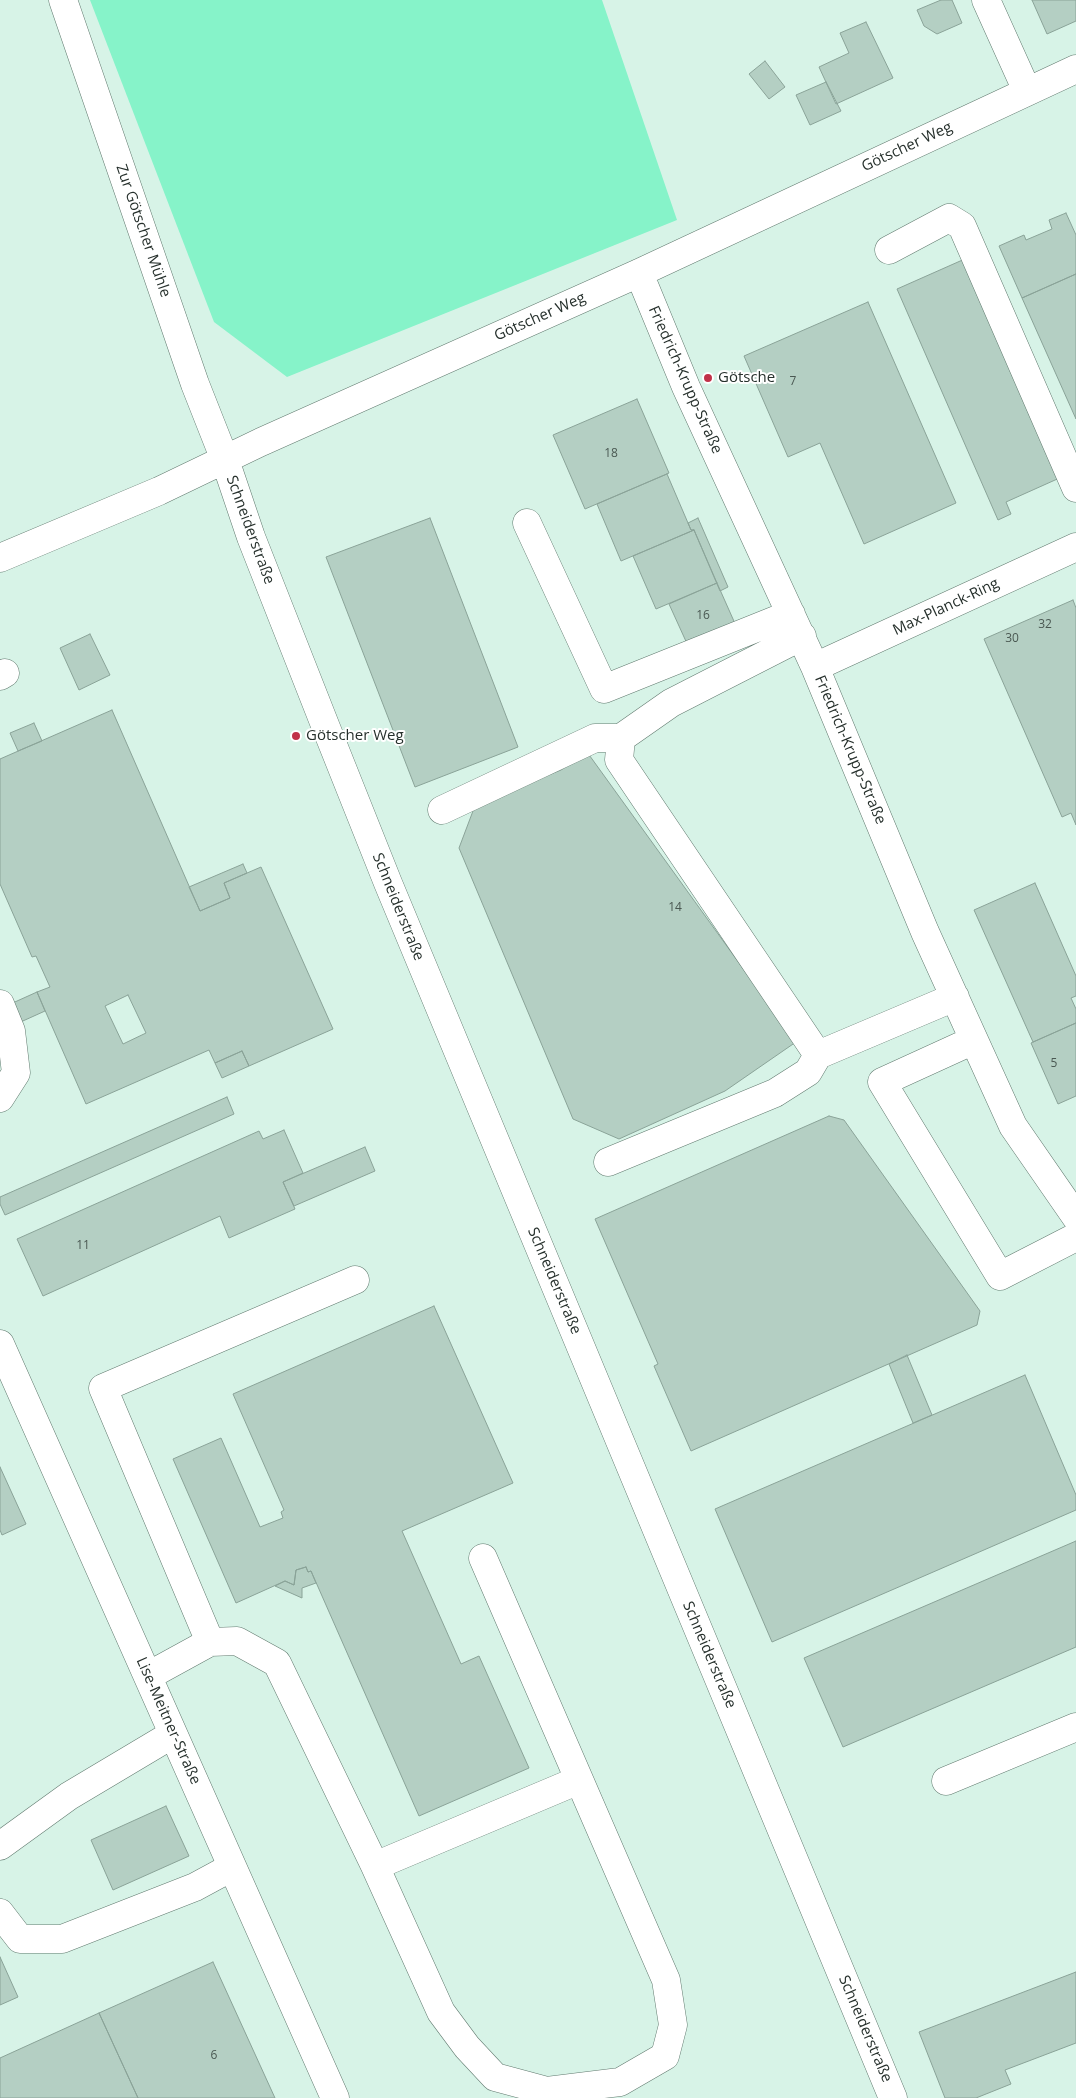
<!DOCTYPE html>
<html>
<head>
<meta charset="utf-8">
<style>
	body { margin:0 }
	canvas { display:block; background:#d7f3e7 }
</style>
</head>
<body>
<canvas width="1076" height="2098"></canvas>
<script>
const ctx = document.querySelector('canvas').getContext('2d');
ctx.lineJoin = 'round';
function fill(path, color) { ctx.fillStyle = color; ctx.fill(path, 'evenodd'); }
const shape = rows => new Path2D(rows.map(r => 'M' + r).join(''));
function strokePath(path, color, width, dash) { ctx.strokeStyle = color; ctx.lineWidth = width; ctx.lineCap = dash ? 'butt' : 'round'; ctx.setLineDash(dash || []); ctx.stroke(path); }
function drawText(font, color, halo, rows, align = 'center') {
  ctx.font = font + ' "Open Sans",sans-serif'; ctx.lineWidth = 4; ctx.setLineDash([]); ctx.textBaseline = 'middle'; ctx.strokeStyle = halo; ctx.fillStyle = color; for (const [text, x, y, turn = 0] of rows) {
    ctx.save(); ctx.translate(x, y); ctx.rotate((+turn || 0) * Math.PI / 180); ctx.textAlign = isNaN(turn) ? turn : align; if (halo) ctx.strokeText(text, 0, 0); ctx.fillText(text, 0, 0); ctx.restore();
  }
}
const green = shape([
	[90,0,602,0,677,220,287,377,214,322]
]);
const building = shape([
	[941,0,952,0,962,23,937,34,924,26,917,10,941,0],
	[1032,0,1076,0,1076,21,1047,34,1032,0],
	[866,22,893,78,836,104,819,67,849,53,840,33,866,22],
	[765,61,785,87,769,99,749,74,765,61],
	[826,82,841,111,810,125,796,95,826,82],
	[1066,213,1076,235,1076,274,1022,298,999,246,1024,235,1026,240,1052,229,1049,220,1066,213],
	[967,258,1064,476,1006,502,1011,514,998,520,897,289,967,258],
	[1076,274,1076,419,1022,298,1076,274],
	[868,302,956,503,864,544,820,443,788,457,744,356,868,302],
	[637,399,669,473,585,509,553,435,637,399],
	[667,474,691,530,694,530,621,561,597,504,667,474],
	[430,518,518,747,415,787,326,557,430,518],
	[698,518,728,587,720,591,694,530,691,530,688,523,698,518],
	[694,530,717,583,656,609,633,556,694,530],
	[717,583,737,628,689,648,669,604,717,583],
	[1073,600,1076,608,1076,825,1071,813,1062,817,984,639,1073,600],
	[90,634,110,675,79,690,60,648,90,634],
	[112,710,200,911,230,898,224,883,261,867,333,1029,249,1066,242,1051,215,1063,209,1050,86,1104,37,992,50,987,36,956,32,957,0,884,0,759,112,710],
	[128,995,146,1033,123,1044,105,1006,128,995],
	[34,723,42,741,18,751,10,733,34,723],
	[587,752,796,1042,725,1091,619,1139,573,1119,459,848,476,803,561,770,587,752],
	[243,864,247,873,224,883,230,898,200,911,189,887,243,864],
	[1035,883,1076,976,1076,996,1071,998,1076,1009,1076,1023,1033,1042,974,910,1035,883],
	[37,992,45,1011,14,1025,6,1006,37,992],
	[1076,1023,1076,1096,1058,1104,1031,1043,1076,1023],
	[242,1051,249,1066,222,1078,215,1063,242,1051],
	[227,1097,234,1114,5,1215,0,1204,0,1197,227,1097],
	[829,1116,844,1120,980,1311,977,1325,691,1451,654,1366,658,1364,595,1219,829,1116],
	[284,1130,303,1173,283,1182,295,1209,229,1238,220,1216,43,1296,17,1239,259,1131,263,1139,284,1130],
	[365,1147,375,1171,294,1206,283,1182,365,1147],
	[434,1306,513,1483,402,1531,461,1664,479,1656,529,1768,419,1816,311,1571,308,1572,306,1567,296,1570,294,1585,285,1581,236,1603,173,1459,221,1438,260,1527,283,1518,281,1512,284,1510,233,1394,434,1306],
	[907,1355,932,1415,913,1423,889,1364,907,1355],
	[1025,1375,1076,1495,1076,1510,772,1642,715,1509,1025,1375],
	[0,1467,26,1524,2,1535,0,1530,0,1467],
	[1076,1541,1076,1647,843,1747,804,1658,1076,1541],
	[306,1567,308,1572,311,1571,316,1583,302,1588,302,1598,275,1586,285,1581,294,1585,296,1570,306,1567],
	[166,1806,189,1856,113,1890,91,1840,166,1806],
	[0,1957,18,1997,0,2005,0,1957],
	[213,1962,275,2098,138,2098,99,2013,213,1962],
	[1076,1972,1076,2043,1005,2070,1011,2084,976,2098,945,2098,919,2032,1076,1972],
	[99,2013,138,2098,0,2098,0,2058,99,2013]
]);
const minor = shape([
	[63,0,195,384,225,460,251,537,325,725,388,883,893,2098],
	[986,0,1027,91],
	[889,250,949,218,962,226,1076,488],
	[639,273,686,387,815,667,925,932,1013,1126,1076,1217],
	[527,523,604,689,791,614],
	[0,558,159,491,261,442,639,273,1076,69],
	[802,636,671,703,621,738,619,760,818,1055,955,997],
	[815,667,1076,547],
	[0,676,5,673],
	[442,810,595,738,621,738],
	[0,1004,11,1031,16,1073,0,1098],
	[974,1040,882,1082,1000,1276,1076,1237],
	[608,1162,775,1093,808,1072,818,1055],
	[0,1344,335,2098],
	[210,1642,237,1641,277,1663,375,1866,441,2012,467,2047,495,2077,547,2091,620,2082,665,2056,673,2025,666,1980,483,1558],
	[148,1676,210,1642,103,1388,355,1280],
	[946,1781,1076,1727],
	[0,1846,69,1796,173,1734],
	[375,1866,579,1780],
	[0,1913,20,1939,62,1939,195,1887,232,1867]
]);
const markers = [
	[708,378,5,"#c13149"],
	[296,736,5,"#c13149"]
];
const numberNames = [
	["7",793,382],
	["18",611,454],
	["16",703,616],
	["32",1045,625],
	["30",1012,639],
	["14",675,908],
	["5",1054,1064],
	["11",83,1246],
	["6",214,2056]
];
const streetNames = [
	["Götscher Weg",907,147,-25],
	["Zur Götscher Mühle",143,231,71],
	["Götscher Weg",540,317,-24],
	["Friedrich-Krupp-Straße",685,380,66],
	["Schneiderstraße",250,530,70],
	["Max-Planck-Ring",946,607,-25],
	["Friedrich-Krupp-Straße",850,750,67],
	["Schneiderstraße",398,907,68],
	["Schneiderstraße",554,1281,67],
	["Schneiderstraße",709,1655,67],
	["Lise-Meitner-Straße",168,1721,66],
	["Schneiderstraße",865,2029,67]
];
const poiNames = [
	["Götsche",718,378],
	["Götscher Weg",306,736]
];
fill(green, '#86f3c9');
fill(building, '#b4cfc3');
strokePath(building, '#8aa398', 1);
strokePath(minor, '#617a6f', 29);
strokePath(minor, '#fff', 28);
for (const [x, y, r, color] of markers) { const dot = new Path2D(); dot.arc(x, y, r, 0, 2 * Math.PI); ctx.fillStyle = color; ctx.fill(dot); strokePath(dot, '#fff', 2); }
drawText('12px', '#4a5852', null, numberNames);
drawText('15px', '#26302c', '#fff', streetNames);
drawText('15px', '#26302c', '#fff', poiNames, 'left');
</script>
</body>
</html>
